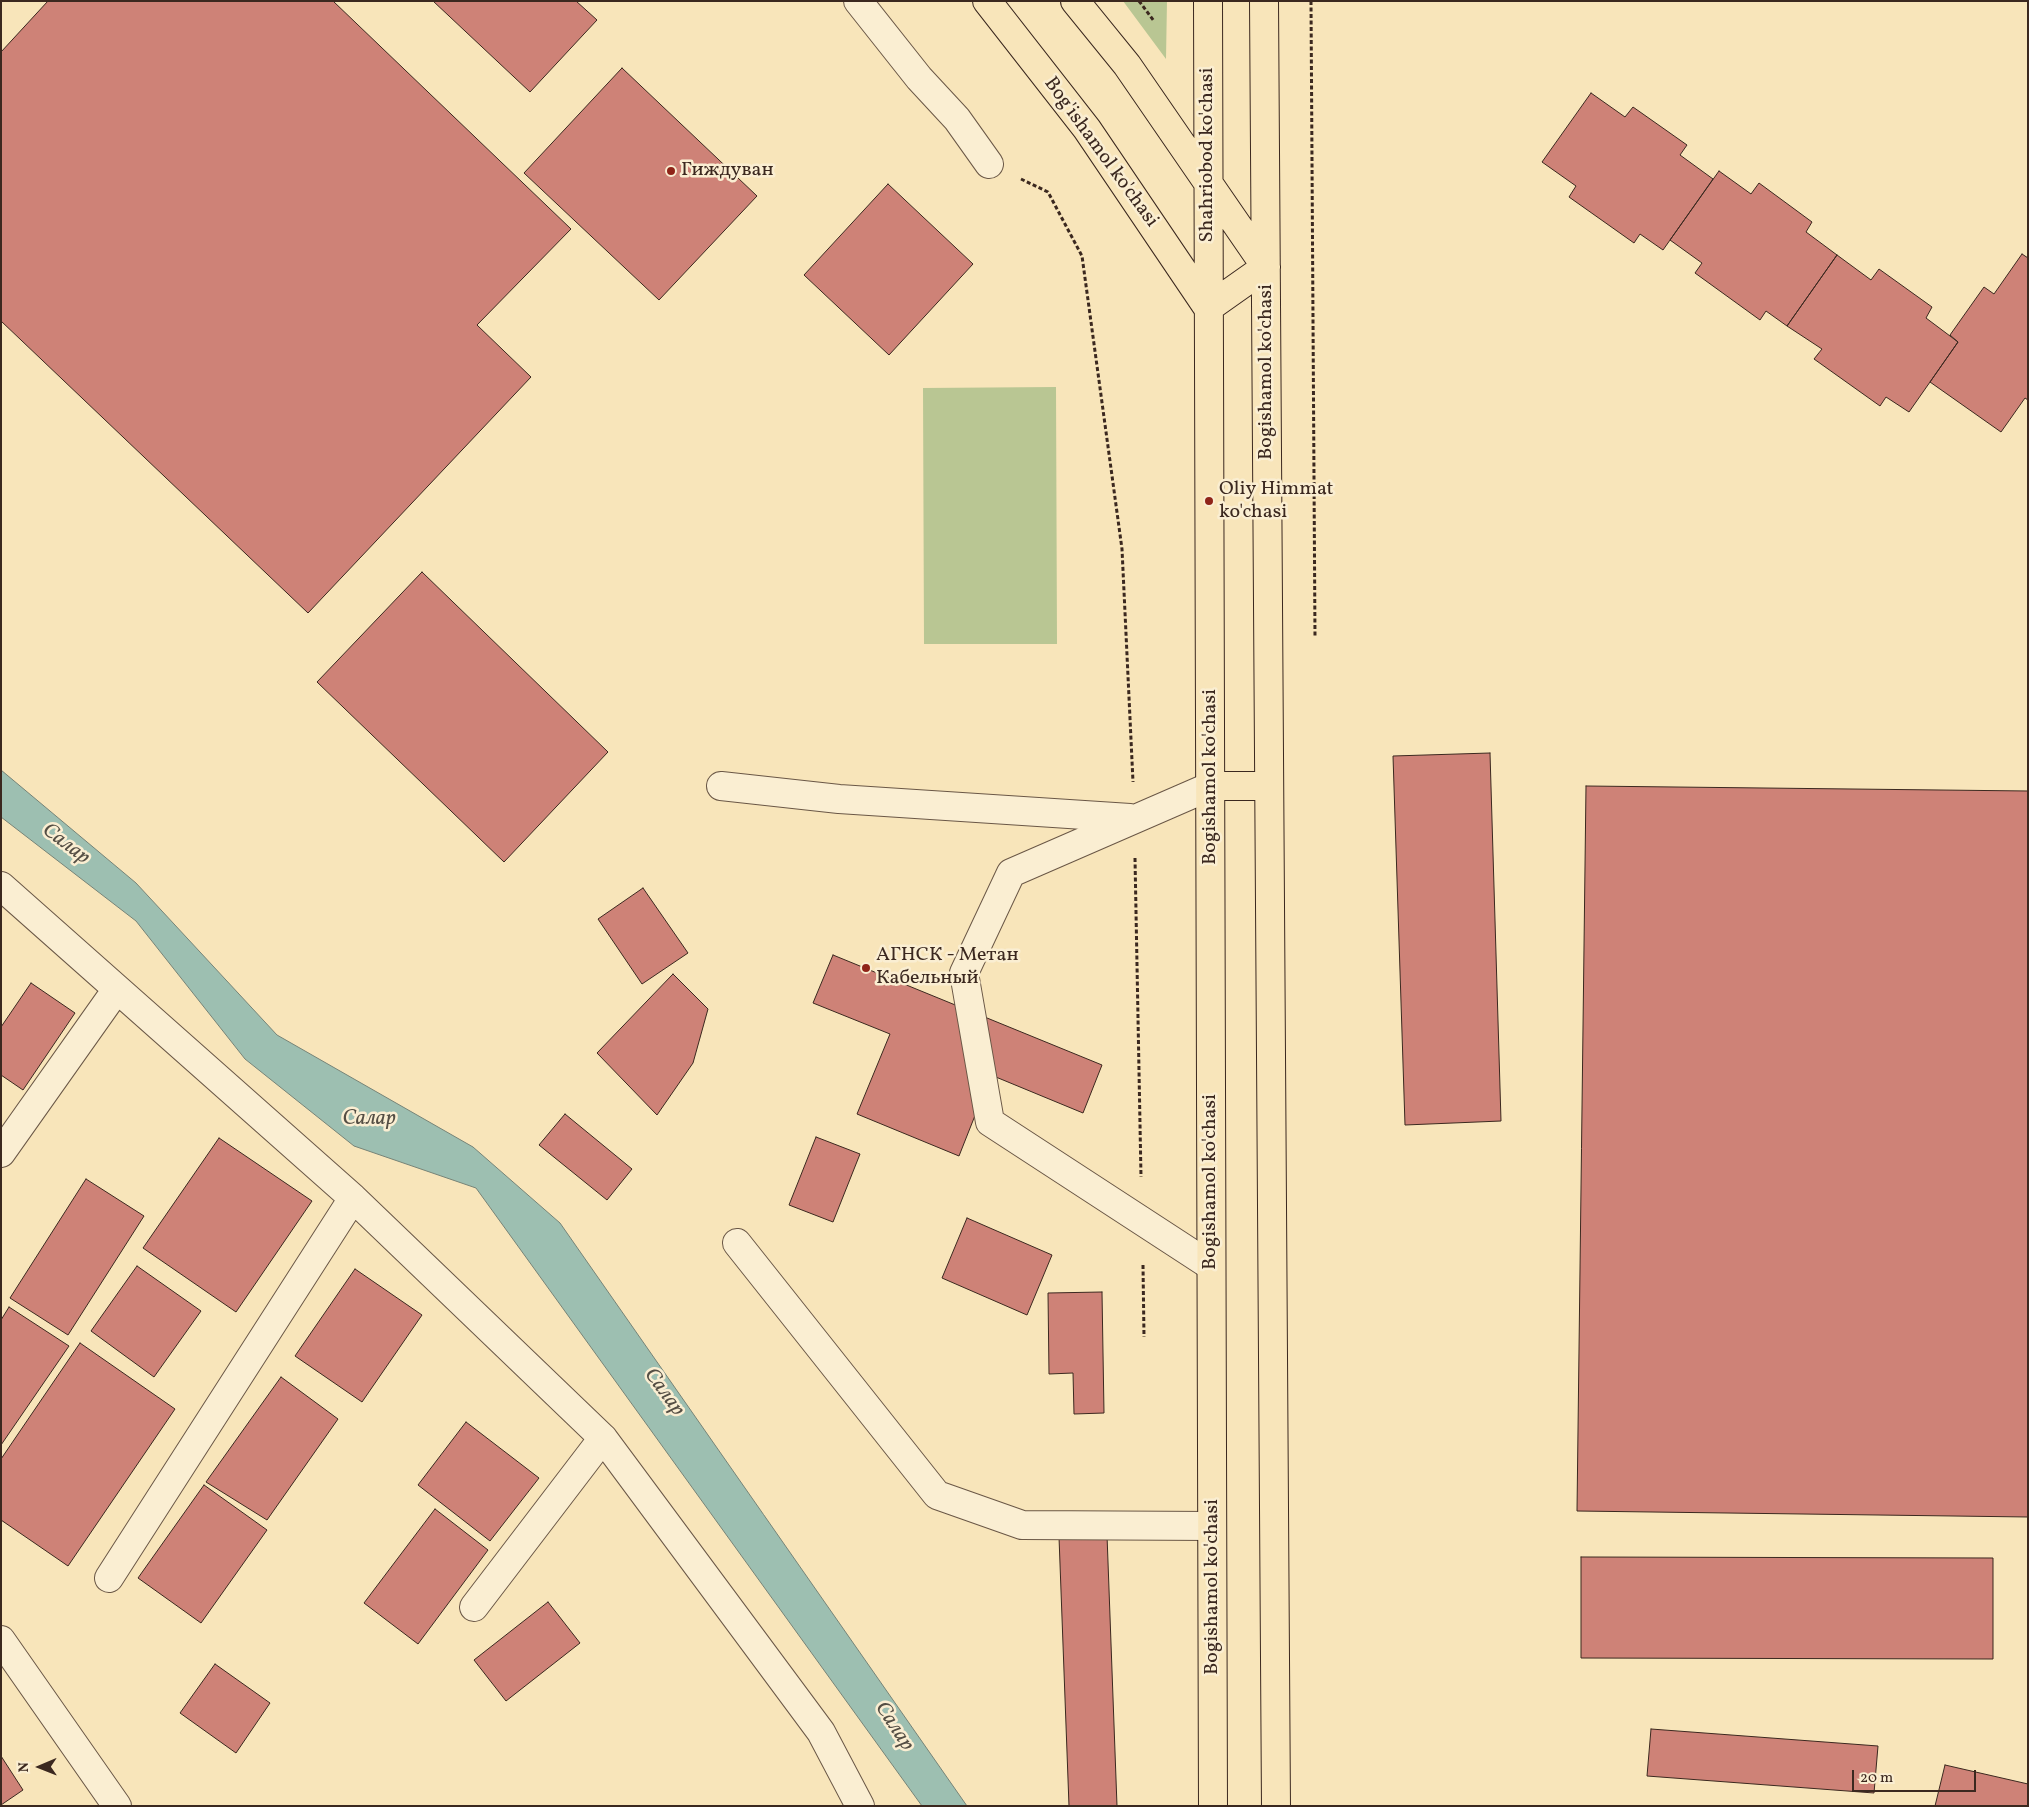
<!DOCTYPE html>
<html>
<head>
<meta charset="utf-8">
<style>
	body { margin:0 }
	#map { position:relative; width:2029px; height:1807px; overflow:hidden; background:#f8e5ba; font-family:Vollkorn,serif }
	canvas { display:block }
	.frame { position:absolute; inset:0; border:2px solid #3b281f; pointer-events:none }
	.north { position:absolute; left:15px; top:1742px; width:50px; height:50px; -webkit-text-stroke:4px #faeed2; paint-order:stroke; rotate:269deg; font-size:14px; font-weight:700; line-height:20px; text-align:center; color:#3b281f }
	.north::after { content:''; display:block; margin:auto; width:18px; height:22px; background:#3b281f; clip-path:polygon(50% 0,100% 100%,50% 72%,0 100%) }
	.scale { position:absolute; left:1852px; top:1770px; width:124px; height:22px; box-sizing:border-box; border:2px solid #3b281f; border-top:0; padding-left:6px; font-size:15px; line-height:18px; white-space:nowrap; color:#3b281f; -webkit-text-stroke:4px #faeed2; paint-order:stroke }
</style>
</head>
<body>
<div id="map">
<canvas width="2029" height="1807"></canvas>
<div class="frame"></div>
<div class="north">N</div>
<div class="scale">20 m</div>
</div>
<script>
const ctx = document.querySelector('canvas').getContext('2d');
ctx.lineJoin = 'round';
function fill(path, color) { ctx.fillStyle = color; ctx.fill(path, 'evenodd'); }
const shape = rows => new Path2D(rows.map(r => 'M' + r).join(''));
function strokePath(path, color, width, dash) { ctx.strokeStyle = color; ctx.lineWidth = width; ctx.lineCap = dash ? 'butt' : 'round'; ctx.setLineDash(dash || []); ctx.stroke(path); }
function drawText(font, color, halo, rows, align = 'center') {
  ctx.font = font + ' Vollkorn,serif'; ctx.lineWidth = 5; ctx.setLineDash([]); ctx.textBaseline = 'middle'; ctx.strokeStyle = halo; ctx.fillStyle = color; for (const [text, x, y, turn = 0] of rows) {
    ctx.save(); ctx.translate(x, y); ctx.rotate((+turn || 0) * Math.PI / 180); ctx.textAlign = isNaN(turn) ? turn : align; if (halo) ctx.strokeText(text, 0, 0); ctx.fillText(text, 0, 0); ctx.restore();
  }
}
const green = shape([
	[1123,1,1167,1,1166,59],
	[1056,387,1057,644,924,644,923,388]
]);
const water = shape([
	[1,770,136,883,277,1035,473,1147,560,1223,967,1806,922,1806,476,1188,354,1146,245,1059,136,921,1,817,1,770]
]);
const building = shape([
	[48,1,333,1,571,229,477,325,531,377,308,613,1,321,1,52,48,1],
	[433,1,576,1,597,20,530,92,433,1],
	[622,68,757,196,659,300,524,173,622,68],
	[1591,93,1625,117,1633,107,1687,145,1680,155,1713,179,1663,250,1640,234,1634,243,1569,197,1576,186,1542,162,1591,93],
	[1719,171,1751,194,1759,183,1812,222,1806,232,1837,255,1787,326,1766,311,1760,320,1695,273,1702,263,1670,240,1719,171],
	[888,184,973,264,889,355,804,275,888,184],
	[2022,254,2028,258,2028,400,2025,398,2001,432,1930,382,1958,342,1950,335,1984,287,1994,294,2022,254],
	[1837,255,1871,280,1879,269,1932,307,1926,318,1958,342,1909,412,1886,397,1880,406,1814,359,1822,349,1787,326,1837,255],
	[422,572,608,752,504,862,317,682,422,572],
	[1490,753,1501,1121,1405,1125,1393,756,1490,753],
	[1586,786,2028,791,2028,1517,1577,1511,1586,786],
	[643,888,688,953,642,984,598,919,643,888],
	[833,955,1102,1065,1083,1113,991,1075,959,1156,857,1114,890,1034,813,1003,833,955],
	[673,974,708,1009,693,1063,657,1115,597,1053,673,974],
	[31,983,75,1013,23,1090,1,1075,1,1027,31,983],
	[565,1114,632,1169,607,1200,539,1145,565,1114],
	[816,1137,860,1154,833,1222,789,1205,816,1137],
	[219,1138,312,1201,236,1312,143,1248,219,1138],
	[86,1179,144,1216,68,1335,10,1298,86,1179],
	[967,1218,1052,1255,1027,1315,942,1278,967,1218],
	[137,1266,201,1311,154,1377,91,1331,137,1266],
	[355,1269,422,1315,362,1402,295,1356,355,1269],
	[1102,1292,1104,1413,1074,1414,1073,1373,1049,1374,1048,1293,1102,1292],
	[9,1307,69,1346,1,1445,1,1320,9,1307],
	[80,1343,175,1409,68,1566,1,1520,1,1459,80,1343],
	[281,1377,338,1419,267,1520,206,1482,281,1377],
	[466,1422,539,1478,490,1541,418,1485,466,1422],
	[204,1485,267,1530,201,1623,138,1578,204,1485],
	[435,1509,488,1550,418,1644,364,1603,435,1509],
	[1107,1535,1117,1806,1069,1806,1059,1537,1107,1535],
	[1581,1557,1993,1558,1993,1659,1581,1658,1581,1557],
	[548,1602,580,1643,506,1701,474,1660,548,1602],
	[215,1664,270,1703,236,1753,180,1713,215,1664],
	[1651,1729,1878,1746,1874,1793,1647,1776,1651,1729],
	[1,1756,23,1790,1,1805,1,1756],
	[1945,1765,2028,1784,2028,1806,1935,1806,1945,1765]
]);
const path = shape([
	[1139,1,1154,21],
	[1311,1,1315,637],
	[1021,179,1048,192,1082,256,1122,549,1133,782],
	[1135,858,1141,1177],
	[1143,1265,1144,1337]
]);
const minor = shape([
	[858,1,919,78,957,119,989,164],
	[721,786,839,799,1130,818],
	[1211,786,1011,873,964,973,990,1122,1211,1266],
	[1,886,353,1198,603,1438,821,1732,860,1806],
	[1,1153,117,989],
	[737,1243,937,1495,1022,1525,1212,1526],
	[109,1578,353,1198],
	[474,1607,603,1438],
	[1,1640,117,1806]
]);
const major = shape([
	[987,1,1087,129,1208,308],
	[1075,1,1127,65,1266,267],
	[1208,1,1213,1806],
	[1264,1,1276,1806],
	[1208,308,1266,267],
	[1211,786,1269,786]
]);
const markers = [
	[671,171,5,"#8f2418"],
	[1209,501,5,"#8f2418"],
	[866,968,5,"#8f2418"]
];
const streetNames = [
	["Bog'ishamol ko'chasi",1100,153,54],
	["Shahriobod ko'chasi",1208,155,-90],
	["Bogishamol ko'chasi",1267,372,-90],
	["Bogishamol ko'chasi",1211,777,-90],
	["Bogishamol ko'chasi",1211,1182,-90],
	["Bogishamol ko'chasi",1213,1587,-90]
];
const poiNames = [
	["Гиждуван",681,171],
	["Oliy Himmat",1219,490],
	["ko'chasi",1219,513],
	["АГНСК - Метан",876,956],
	["Кабельный",876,979]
];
const waterNames = [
	["Салар",65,845,37],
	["Салар",369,1120],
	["Салар",663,1393,54],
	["Салар",893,1727,57]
];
fill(green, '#b9c693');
fill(water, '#9dbfb1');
strokePath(water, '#768377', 1);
fill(building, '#ce8277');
strokePath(building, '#3b281f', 1);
strokePath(minor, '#6a5746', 30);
strokePath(major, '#3b281f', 30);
strokePath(path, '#3b281f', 3, [4, 2.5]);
strokePath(minor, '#faeed2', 28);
strokePath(major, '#f8e5ba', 28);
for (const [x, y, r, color] of markers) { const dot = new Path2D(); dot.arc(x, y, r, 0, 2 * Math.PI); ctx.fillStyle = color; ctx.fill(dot); strokePath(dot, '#faeed2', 2); }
drawText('20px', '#3b281f', '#faeed2', streetNames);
drawText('20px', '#3b281f', '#faeed2', poiNames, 'left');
drawText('italic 21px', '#544e44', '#faeed2', waterNames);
</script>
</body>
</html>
